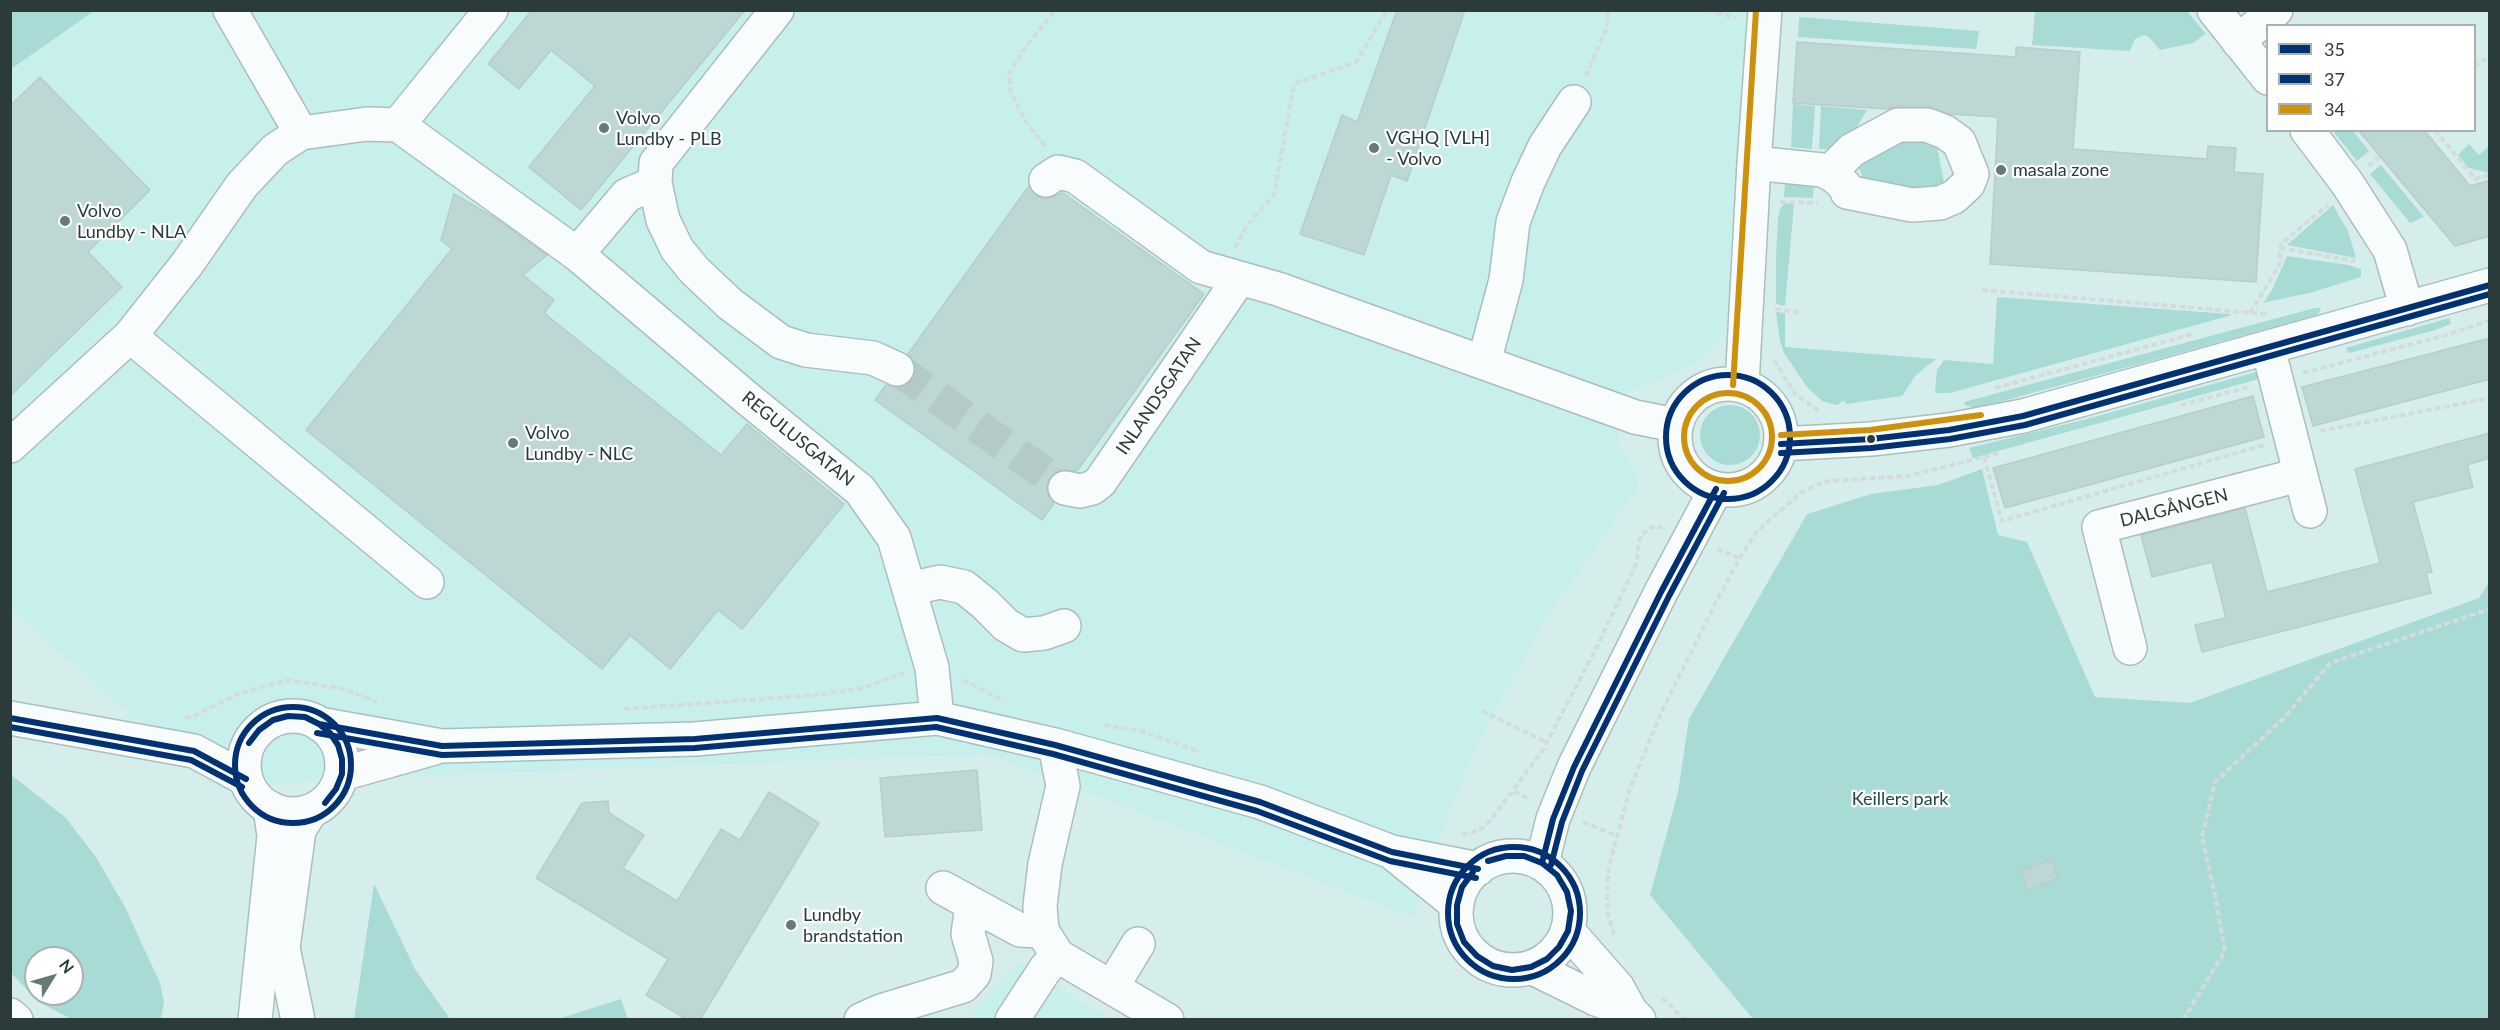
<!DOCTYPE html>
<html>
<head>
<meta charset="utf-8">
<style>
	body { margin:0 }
	#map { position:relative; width:2500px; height:1030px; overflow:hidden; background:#d6eeeb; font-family:Lato,sans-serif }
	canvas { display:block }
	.frame { position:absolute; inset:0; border:12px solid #2a3b39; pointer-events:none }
	.legend { position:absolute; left:2266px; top:24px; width:210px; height:108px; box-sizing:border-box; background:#fff; border:2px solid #aab1b0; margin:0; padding:8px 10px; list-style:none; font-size:18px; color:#2a3b39 }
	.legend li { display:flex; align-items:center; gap:12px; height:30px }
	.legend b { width:30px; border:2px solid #aab1b0 }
	.north { position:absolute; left:24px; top:946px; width:60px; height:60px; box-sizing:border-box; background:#fff; border:2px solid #aab1b0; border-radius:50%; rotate:53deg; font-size:16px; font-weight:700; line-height:24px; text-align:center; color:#2a3b39 }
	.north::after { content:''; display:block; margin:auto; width:21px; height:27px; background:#667a77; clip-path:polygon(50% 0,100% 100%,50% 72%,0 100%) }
</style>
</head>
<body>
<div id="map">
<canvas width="2500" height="1030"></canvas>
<div class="frame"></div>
<ul class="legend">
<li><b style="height:8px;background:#003273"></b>35</li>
<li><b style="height:8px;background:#003273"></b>37</li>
<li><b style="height:8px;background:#ce910b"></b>34</li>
</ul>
<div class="north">N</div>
</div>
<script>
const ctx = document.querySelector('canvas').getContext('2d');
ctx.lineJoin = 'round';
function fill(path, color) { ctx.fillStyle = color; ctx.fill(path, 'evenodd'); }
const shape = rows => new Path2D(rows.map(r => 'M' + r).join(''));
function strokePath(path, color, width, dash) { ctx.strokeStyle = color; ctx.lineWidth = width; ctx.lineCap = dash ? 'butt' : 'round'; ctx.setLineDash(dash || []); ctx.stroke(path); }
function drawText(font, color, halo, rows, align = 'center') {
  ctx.font = font + ' Lato,sans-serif'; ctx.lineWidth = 4.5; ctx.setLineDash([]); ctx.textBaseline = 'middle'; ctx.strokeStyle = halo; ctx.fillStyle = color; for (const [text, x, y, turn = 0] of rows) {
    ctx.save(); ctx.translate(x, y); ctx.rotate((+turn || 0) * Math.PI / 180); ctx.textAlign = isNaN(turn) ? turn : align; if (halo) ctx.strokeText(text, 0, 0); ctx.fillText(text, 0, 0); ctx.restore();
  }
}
const built = shape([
	[94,10,1752,11,1730,327,1714,345,1689,367,1627,393,1617,446,1636,471,1637,489,1542,624,1482,736,1454,799,1413,917,987,754,343,779,218,789,11,610,10,69],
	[1019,963,1109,1019,964,1020]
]);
const green = shape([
	[11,10,94,10,94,11,11,69],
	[2035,11,2187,11,2206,34,2193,43,2160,50,2149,37,2144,35,2135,39,2130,51,2032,45],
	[1799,17,1979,31,1976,49,1798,37],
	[1793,104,1815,106,1812,149,1791,147],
	[1821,106,1867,110,1843,150,1819,149],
	[2333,131,2353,131,2369,151,2357,161],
	[1900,138,1938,143,1937,147,1945,187,1927,194,1863,180,1861,172,1854,162],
	[2469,144,2479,155,2489,146,2489,173,2469,168,2458,155],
	[2381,165,2424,217,2410,223,2370,174],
	[1785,183,1814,185,1813,198,1784,197],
	[1785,203,1794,204,1785,306,1776,304,1776,256,1778,218,1780,209],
	[2333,205,2348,231,2356,258,2287,245],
	[2287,256,2348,265,2361,269,2361,277,2313,292,2263,303,2272,290],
	[1997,297,2229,314,2232,315,1950,393,1935,393,1937,370,1944,360,1993,364],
	[2315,308,2320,308,2321,310,2317,315,2198,348,1988,405,1975,408,1965,405,1964,402],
	[1776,312,1785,313,1785,347,1936,359,1916,375,1902,396,1846,404,1845,401,1841,401,1840,404,1836,405,1822,401,1807,387,1784,353,1780,341],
	[2449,318,2451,324,2432,331,2349,353,2346,348],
	[2256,372,2259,373,2259,379,1973,458,1969,448,2083,420],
	'1700 435a30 30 0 1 1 60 0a30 30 0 1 1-60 0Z',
	[1982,469,1998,535,2027,542,2095,697,2190,703,2479,598,2489,582,2489,1019,1753,1019,1650,895,1678,792,1689,719,1807,514,1871,494,1938,485],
	[10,774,65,817,96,857,124,905,160,983,164,1002,161,1019,71,1019,39,1002,11,973],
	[36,958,72,958,72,994,36,994],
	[374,884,415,969,450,1019,354,1019],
	[621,999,628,1019,558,1019]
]);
const building = shape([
	[532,10,745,10,581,210,529,167,595,86,551,50,519,89,488,64,532,10],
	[1397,10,1465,10,1407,181,1391,175,1364,255,1300,234,1342,115,1357,122,1397,10],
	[1797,42,2016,57,2016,47,2080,52,2073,149,2207,159,2208,146,2236,148,2234,172,2263,174,2256,282,1990,264,1998,117,1949,114,1927,106,1898,106,1887,109,1793,103,1797,42],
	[40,77,150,190,88,252,122,287,10,396,10,106,40,77],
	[2358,130,2424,130,2470,186,2490,180,2490,236,2455,246,2358,130],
	[1029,186,1037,196,1047,199,1063,193,1204,294,1077,471,1060,470,1051,476,1047,484,1047,493,1054,503,1042,520,875,400,886,385,899,388,907,385,914,377,916,367,913,359,908,354,1029,186],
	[454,194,495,218,547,255,523,275,554,300,544,313,721,455,747,424,844,504,742,629,718,610,670,669,630,635,602,669,306,430,452,249,441,240,454,194],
	[2490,338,2490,379,2313,426,2302,387,2490,338],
	[2253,396,2264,437,2005,508,1993,468,2253,396],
	[2490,433,2490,458,2467,465,2473,487,2413,502,2432,572,2426,573,2431,593,2202,652,2195,625,2226,618,2212,562,2152,577,2141,535,2245,508,2267,592,2380,563,2355,469,2490,433],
	[977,770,982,830,885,837,880,778,977,770],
	[769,792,819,823,700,1020,688,1020,646,995,668,959,536,878,582,803,608,801,609,813,644,835,623,868,677,901,721,829,740,840,769,792],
	[2051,859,2058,878,2028,890,2021,871,2051,859]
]);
const minorTunnel = shape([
	[897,369,1065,488]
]);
const path = shape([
	[1708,10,1736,18],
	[2474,67,2490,55],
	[1586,76,1607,27,1608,10],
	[2435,130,2475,179,2490,175],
	[1045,146,1026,122,1011,92,1009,74,1024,49,1055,10],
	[2368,166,2379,157],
	[1780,202,1818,203],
	[1235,248,1246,227,1274,195,1294,84,1356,62,1387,10],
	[2280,248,2355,261],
	[1982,290,2267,314],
	[1775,309,1802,313],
	[2250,313,2279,266,2281,244,2328,205],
	[1774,360,1795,394,1820,412],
	[2303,373,2450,334,2490,320],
	[1995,388,2193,334],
	[2181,405,2249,387],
	[2320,431,2490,398],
	[1984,457,2002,521,2264,445],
	[1717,549,1740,558],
	[963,680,1004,701],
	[624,709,817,695,863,688,904,673],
	[1482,711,1546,742],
	[185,718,194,716,240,693,288,680,344,689,377,702],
	[1104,725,1141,731,1201,752],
	[1514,792,1530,799],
	[1583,822,1617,836],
	[1462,835,1480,830,1489,822,1541,753,1597,647,1637,562,1638,546,1641,535,1652,527,1663,527],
	[1614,935,1608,915,1607,890,1609,867,1629,791,1661,713,1718,598,1740,558,1757,531,1802,492,1817,485,1829,481,1907,476,2000,453],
	[1662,998,1685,1020],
	[2183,1020,2225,951,2215,895,2202,837,2215,782,2284,718,2330,663,2490,609]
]);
const minor = shape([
	[777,10,656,163,655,183,663,220,677,249,694,270,730,304,781,342,806,350,873,358,897,369],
	[2214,10,2268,78],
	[2238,41,2276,10],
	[398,125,491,10],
	[2307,130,2347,183,2390,250,2407,309],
	[301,133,367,124,398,125,577,254,748,399,860,490,894,538,932,668,937,718],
	[1754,163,1822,170,1834,176,1845,186],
	[1829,173,1852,150,1898,125,1927,125,1945,132,1959,142,1972,174,1968,184,1954,197,1940,203,1912,205,1847,192],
	[1046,180,1058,172,1075,176,1201,267,1278,289,1635,417,1675,425],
	[577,254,627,195,655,183],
	[130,336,427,582],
	[2268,348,2310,511],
	[1484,362,1506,280,1513,222,1528,182,1545,146,1574,102],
	'1675 437a53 53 0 1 1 106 0a53 53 0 1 1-106 0Z',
	[1742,385,1754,163,1765,10],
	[1781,444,1871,439,1949,430,2023,416,2490,285],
	[10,446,130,336,187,264,242,185,275,150,301,133,230,10],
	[1065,488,1080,491,1092,488,1100,482,1239,279],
	[909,589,940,582,964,587,985,604,1006,625,1023,635,1044,633,1064,626],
	[2130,648,2099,527,2299,475],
	'244 765a49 49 0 1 1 98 0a49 49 0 1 1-98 0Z',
	[10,718,194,751,246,779],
	[319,724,442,746,695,739,937,718,1055,745,1260,802,1392,852,1478,869],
	[1055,745,1063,786,1045,864,1040,906,1042,931,1058,956,1167,1020],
	[342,774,434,748],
	[1395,855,1457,905],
	'1456 913a57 57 0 1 1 114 0a57 57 0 1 1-114 0Z',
	[1542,863,1553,819,1574,767,1661,592,1716,489],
	[943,888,1020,930,1042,931],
	[1568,931,1618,988,1631,1012,1639,1020],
	[1531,967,1596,999,1631,1012],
	[1112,987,1138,944],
	[861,1020,881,1011,963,986,974,974,976,961,968,934,972,905],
	[1012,1020,1046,968,1058,956]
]);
const highway = shape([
	[10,1015,16,1020],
	[255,1020,274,836,270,808],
	[298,1020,283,948,299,830,311,811]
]);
const bus1 = shape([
	[1781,444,1871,439,1949,430,2023,416,2490,285],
	[10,718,194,751,246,779],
	[319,724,442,746,695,739,937,718,1055,745,1260,802,1392,852,1478,869],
	[249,743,259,730,273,720,288,716,305,717,319,724,330,733,338,745,342,759,342,774,336,789,325,803],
	[1542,863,1553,819,1574,767,1661,592,1716,489],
	[1473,872,1462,887,1457,905,1457,924,1464,942,1477,956,1493,966,1512,970,1531,967,1547,959,1559,947,1568,931,1571,911,1567,892,1557,875,1542,863,1524,856,1506,856,1488,861]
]);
const bus2 = shape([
	'1666 437a62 62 0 1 1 124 0a62 62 0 1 1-124 0Z',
	[1781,453,1871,448,1950,439,2025,425,2490,294],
	'235 765a58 58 0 1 1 116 0a58 58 0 1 1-116 0Z',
	[10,727,191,760,242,787],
	[317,733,442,755,695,748,936,727,1053,754,1257,811,1390,861,1476,878],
	'1448 913a66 66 0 1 1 132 0a66 66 0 1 1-132 0Z',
	[1551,865,1562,822,1582,771,1669,596,1724,493]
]);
const bus3 = shape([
	[1733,385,1756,10],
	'1684 437a44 44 0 1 1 88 0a44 44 0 1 1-88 0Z',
	[1781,435,1870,430,1981,415]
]);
const markers = [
	[604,128,6,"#667a77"],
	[1374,148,6,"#667a77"],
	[2001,170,6,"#667a77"],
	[65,221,6,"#667a77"],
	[1871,439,5,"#2a3b39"],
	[513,443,6,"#667a77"],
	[791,925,6,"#667a77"]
];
const poiNames = [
	["Volvo",616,118],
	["Lundby - PLB",616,139],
	["VGHQ [VLH]",1386,138],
	["- Volvo",1386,159],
	["masala zone",2013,170],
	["Volvo",77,211],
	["Lundby - NLA",77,232],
	["Volvo",525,433],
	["Lundby - NLC",525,454],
	["Lundby",803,915],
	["brandstation",803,936]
];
const streetNames = [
	["INLANDSGATAN",1159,396,-56],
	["REGULUSGATAN",798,439,39],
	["DALGÅNGEN",2174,508,-14]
];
const parkNames = [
	["Keillers park",1900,799]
];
fill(built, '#c7efeb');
fill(green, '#a8dbd6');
fill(building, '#bcd7d4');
strokePath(building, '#bacccb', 1.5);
strokePath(minorTunnel, '#b4cac7', 33, [33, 16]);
strokePath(minor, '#acbebc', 36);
strokePath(highway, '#acbebc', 36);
strokePath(path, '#d4dcdb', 4, [6, 3]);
strokePath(minor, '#f9fcfc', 33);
strokePath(highway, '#f9fcfc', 33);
strokePath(bus1, '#003273', 6);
strokePath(bus2, '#003273', 6);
strokePath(bus3, '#ce910b', 6);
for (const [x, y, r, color] of markers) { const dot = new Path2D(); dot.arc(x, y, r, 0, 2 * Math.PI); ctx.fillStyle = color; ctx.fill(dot); strokePath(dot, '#fff', 2); }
drawText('18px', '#2a3b39', '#fff', poiNames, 'left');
drawText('18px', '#2a3b39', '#fff', streetNames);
drawText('18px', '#214845', '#fff', parkNames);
</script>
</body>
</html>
